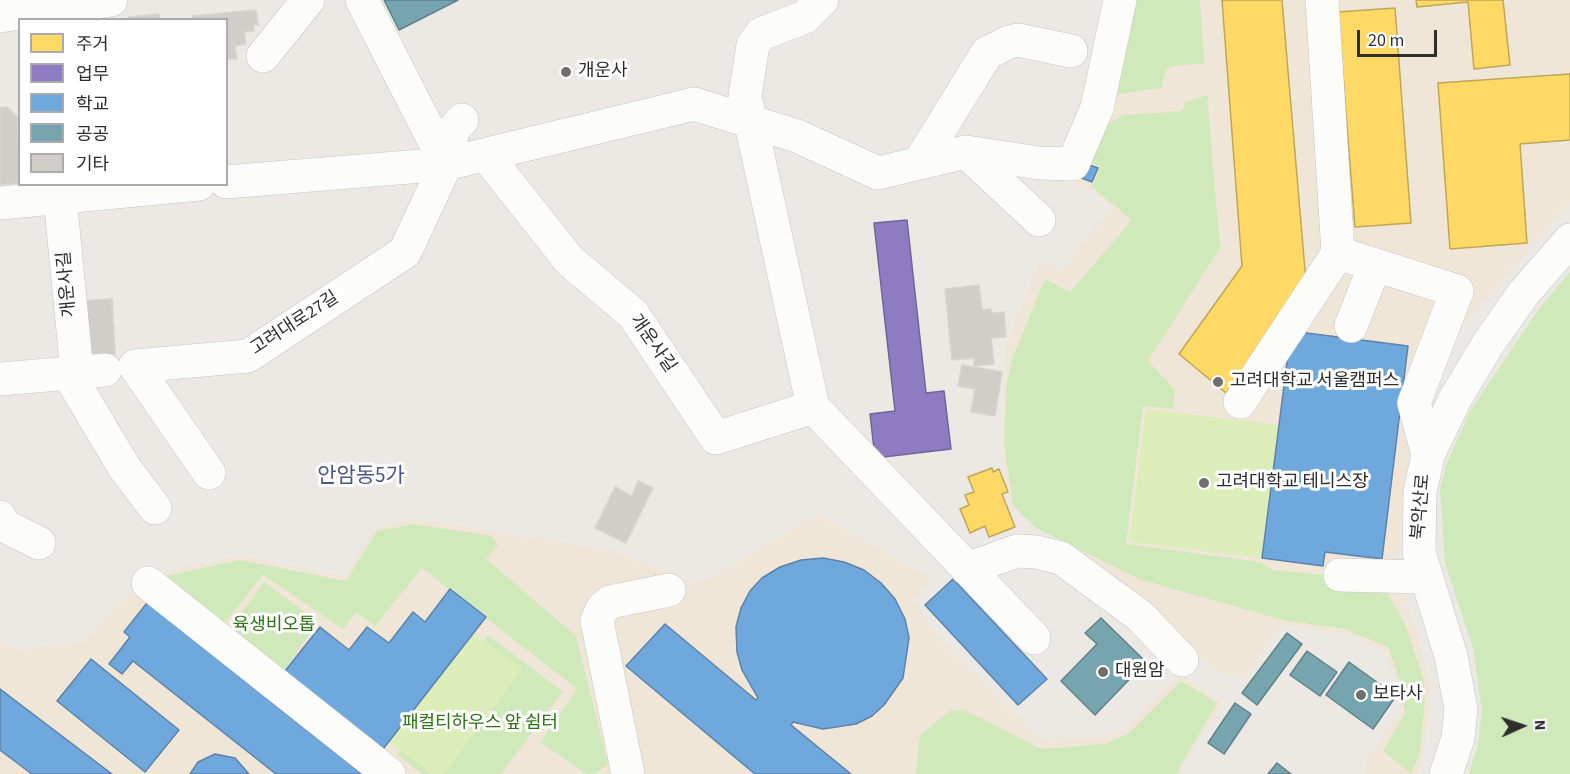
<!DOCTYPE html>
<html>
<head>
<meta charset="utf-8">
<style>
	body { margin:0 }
	#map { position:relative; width:1570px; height:774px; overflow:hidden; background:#ece8e4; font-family:"Source Sans 3","Noto Sans KR",sans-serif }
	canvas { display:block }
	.legend { position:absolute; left:18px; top:18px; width:210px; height:168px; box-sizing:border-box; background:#fff; border:2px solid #ababab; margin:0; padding:8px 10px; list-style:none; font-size:18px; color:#2e2e2e }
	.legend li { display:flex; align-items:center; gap:12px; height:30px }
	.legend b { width:30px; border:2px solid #ababab }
	.north { position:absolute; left:1492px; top:696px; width:60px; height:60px; -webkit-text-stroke:4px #fff; paint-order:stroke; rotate:87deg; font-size:16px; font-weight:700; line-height:24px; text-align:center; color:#2e2e2e }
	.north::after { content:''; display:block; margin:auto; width:21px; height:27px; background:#2e2e2e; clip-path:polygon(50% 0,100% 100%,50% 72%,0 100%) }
	.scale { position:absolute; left:1357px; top:30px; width:80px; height:27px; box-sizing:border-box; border:3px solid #2e2e2e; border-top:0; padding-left:8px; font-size:18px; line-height:21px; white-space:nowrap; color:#2e2e2e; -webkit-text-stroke:4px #fff; paint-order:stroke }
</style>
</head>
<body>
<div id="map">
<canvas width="1570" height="774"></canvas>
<ul class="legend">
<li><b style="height:16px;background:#ffd966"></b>주거</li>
<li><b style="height:16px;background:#8e7cc3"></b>업무</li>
<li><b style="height:16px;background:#6fa8dc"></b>학교</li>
<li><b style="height:16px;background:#76a5af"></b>공공</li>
<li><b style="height:16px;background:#d1ceca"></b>기타</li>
</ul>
<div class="north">N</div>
<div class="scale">20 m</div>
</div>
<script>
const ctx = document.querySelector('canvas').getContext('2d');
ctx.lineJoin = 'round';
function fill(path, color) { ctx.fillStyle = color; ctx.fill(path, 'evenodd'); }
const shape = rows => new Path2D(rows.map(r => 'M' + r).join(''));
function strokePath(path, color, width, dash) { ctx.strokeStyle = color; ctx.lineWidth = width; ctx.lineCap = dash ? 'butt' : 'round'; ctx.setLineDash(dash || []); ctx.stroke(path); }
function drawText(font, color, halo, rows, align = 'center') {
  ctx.font = font + ' "Source Sans 3","Noto Sans KR",sans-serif'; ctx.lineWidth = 6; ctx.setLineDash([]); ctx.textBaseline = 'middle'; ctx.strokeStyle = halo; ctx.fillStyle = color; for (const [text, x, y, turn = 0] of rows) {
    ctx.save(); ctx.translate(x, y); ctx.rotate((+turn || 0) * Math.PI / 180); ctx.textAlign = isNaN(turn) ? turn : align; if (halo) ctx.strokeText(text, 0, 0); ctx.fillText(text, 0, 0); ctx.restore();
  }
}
const education = shape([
	[1104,0,1570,0,1570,202,1465,323,1414,417,1396,563,1431,687,1423,760,1417,774,1365,774,1368,758,1400,711,1398,683,1383,650,1343,633,1282,624,1243,677,1224,674,1195,654,1177,629,1149,601,1082,559,1091,543,1010,507,1003,452,1005,348,1040,261,1062,271,1113,206,1062,172],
	[818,514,929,577,915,599,932,630,987,688,1044,740,1105,737,1125,728,1180,675,1223,702,1179,774,0,774,0,642,18,650,87,641,142,577,240,556,344,577,375,527,413,519,609,550,700,584]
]);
const green = shape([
	[1132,0,1200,0,1204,63,1174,66,1166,70,1161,88,1115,95],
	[1207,95,1220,248,1148,361,1175,390,1173,409,1143,406,1126,544,1261,562,1272,570,1380,580,1405,624,1424,681,1425,700,1420,753,1411,774,1383,751,1405,713,1401,683,1388,647,1344,629,1287,621,1141,580,1036,528,1013,506,1004,442,1007,384,1012,359,1045,279,1070,292,1132,220,1089,185,1093,185,1100,167,1089,161,1105,126,1123,115,1182,111,1186,102],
	[1570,272,1570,774,1469,774,1478,744,1482,710,1473,648,1445,563,1440,490,1446,465,1470,411,1541,306],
	[415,524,491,536,498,545,486,559,576,636,608,764,596,773,587,774,540,742,577,689,422,568,375,626,356,612,343,629,263,575,222,626,162,577,240,560,346,581,377,531],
	[264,582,318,622,284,670,229,630],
	[488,635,563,692,501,774,422,774,397,755],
	[1181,681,1217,703,1176,774,916,774,920,735,951,710,969,712,1041,749,1104,744,1128,734]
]);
const pitch = shape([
	[1146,409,1279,425,1262,558,1129,542],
	[453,617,522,669,444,774,432,774,371,728]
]);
const homes = shape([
	[1222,0,1282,0,1306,282,1226,393,1179,354,1242,266,1222,0],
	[1416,0,1503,0,1510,65,1474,69,1468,2,1417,7,1416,0],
	[1395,8,1411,223,1355,227,1338,12,1395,8],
	[1570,74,1570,140,1520,144,1527,243,1450,249,1438,83,1570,74],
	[992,468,993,472,999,469,1008,492,1002,494,1015,527,989,537,985,526,970,533,960,509,969,505,965,495,974,492,968,477,992,468]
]);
const offices = shape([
	[907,220,926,393,944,391,951,449,875,458,870,414,895,411,874,223,907,220]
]);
const schools = shape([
	[1084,163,1098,168,1092,182,1079,177,1084,163],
	[1291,331,1408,346,1382,559,1325,552,1323,566,1262,558,1291,331],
	[823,558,844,562,864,570,881,583,895,599,905,619,909,638,903,678,884,705,872,716,856,724,823,729,793,722,791,725,851,774,755,774,626,666,665,624,756,700,758,698,742,670,737,652,736,627,741,608,750,591,762,578,780,567,801,560,823,558],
	[953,579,1047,679,1018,705,925,605,953,579],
	[450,589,486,617,380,753,281,676,320,627,349,650,367,627,389,643,413,612,425,622,450,589],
	[154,594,179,614,172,623,362,774,276,774,133,661,122,674,109,664,130,637,124,632,154,594],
	[91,659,179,730,145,772,57,701,91,659],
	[0,689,112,774,32,774,0,750,0,689],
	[215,754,235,758,249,774,190,774,198,762,215,754]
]);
const public = shape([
	[384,0,458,0,399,30,384,0],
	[1101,618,1146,662,1095,715,1061,681,1097,644,1085,633,1101,618],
	[1287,633,1302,644,1257,705,1242,693,1287,633],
	[1307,651,1337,672,1320,696,1290,675,1307,651],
	[1349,662,1396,696,1373,729,1326,695,1349,662],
	[1235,703,1251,714,1224,754,1208,743,1235,703],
	[1277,763,1291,774,1268,774,1277,763]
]);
const building = shape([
	[256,10,258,25,253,25,254,31,244,32,246,44,235,46,237,59,226,59,226,20,193,20,193,16,256,10],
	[159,14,159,20,128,20,129,17,159,14],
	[7,107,17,117,20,183,0,185,0,108,7,107],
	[979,285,982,310,991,309,991,313,1004,312,1006,337,991,338,994,364,974,366,974,358,952,360,945,289,979,285],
	[112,299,115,354,78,356,75,301,112,299],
	[962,365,1002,372,995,416,971,412,975,389,958,386,962,365],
	[638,481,653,488,626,543,595,528,615,487,632,496,638,481]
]);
const minor = shape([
	[362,0,446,164],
	[1322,0,1338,253,1457,291,1414,403,1428,455],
	[0,16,111,0],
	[263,56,308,0],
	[966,152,1039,220],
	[486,155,570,261,633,314,716,438,813,407,745,96,753,45,761,34,805,17,822,0],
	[919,163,987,53,1009,42,1018,40,1071,51],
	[226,182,446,164,694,104,797,136,878,173,966,152,1039,163,1073,164,1097,108,1120,0],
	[60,197,77,372],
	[0,203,199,184],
	[1351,326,1375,265],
	[68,373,124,467,155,508],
	[0,379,105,370],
	[1240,402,1338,253],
	[813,407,1034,638],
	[209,473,135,366,248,356,405,252,446,164,453,130,462,120],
	[0,517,3,525,39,543],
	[967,569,1017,551,1036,552,1061,558,1140,616,1182,660],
	[1340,575,1424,577],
	[148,583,389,774],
	[628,774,597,621,602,609,610,602,669,590],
	[1446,774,1458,738,1461,709,1451,656,1419,552,1420,492,1428,455,1455,399,1488,344,1523,294,1570,240]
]);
const markers = [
	[566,72,6,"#706f6e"],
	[1218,382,6,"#706f6e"],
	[1204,483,6,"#706f6e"],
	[1103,672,6,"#706f6e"],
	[1361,695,6,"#706f6e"]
];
const poiNames = [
	["개운사",578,72],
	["고려대학교 서울캠퍼스",1230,382],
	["고려대학교 테니스장",1216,483],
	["대원암",1115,672],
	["보타사",1373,695]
];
const streetNames = [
	["개운사길",68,284,-95],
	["고려대로27길",295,324,-33],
	["개운사길",652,344,55],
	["북악산로",1422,507,-85]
];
const parkNames = [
	["육생비오톱",274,626],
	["패컬티하우스 앞 쉼터",480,724]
];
const quarterNames = [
	["안암동5가",361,477]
];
fill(education, '#efe6d8');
fill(green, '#d0e9bb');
fill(pitch, '#dcedb9');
fill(homes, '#ffd966');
strokePath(homes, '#c0a655', 1.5);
fill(offices, '#8e7cc3');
strokePath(offices, '#716596', 1.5);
fill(schools, '#6fa8dc');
strokePath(schools, '#5c83a8', 1.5);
fill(public, '#76a5af');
strokePath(public, '#608188', 1.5);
fill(building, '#d1ceca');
strokePath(building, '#d7d4d0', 1.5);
strokePath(minor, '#c6c5c5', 34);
strokePath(minor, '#fcfcfb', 33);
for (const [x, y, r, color] of markers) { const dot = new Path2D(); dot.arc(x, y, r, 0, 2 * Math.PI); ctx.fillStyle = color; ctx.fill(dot); strokePath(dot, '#fff', 2); }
drawText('18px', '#2e2e2e', '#fff', poiNames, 'left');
drawText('18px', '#2e2e2e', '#fff', streetNames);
drawText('18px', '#2e7216', '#fff', parkNames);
drawText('21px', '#4a5783', '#fff', quarterNames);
</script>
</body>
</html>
